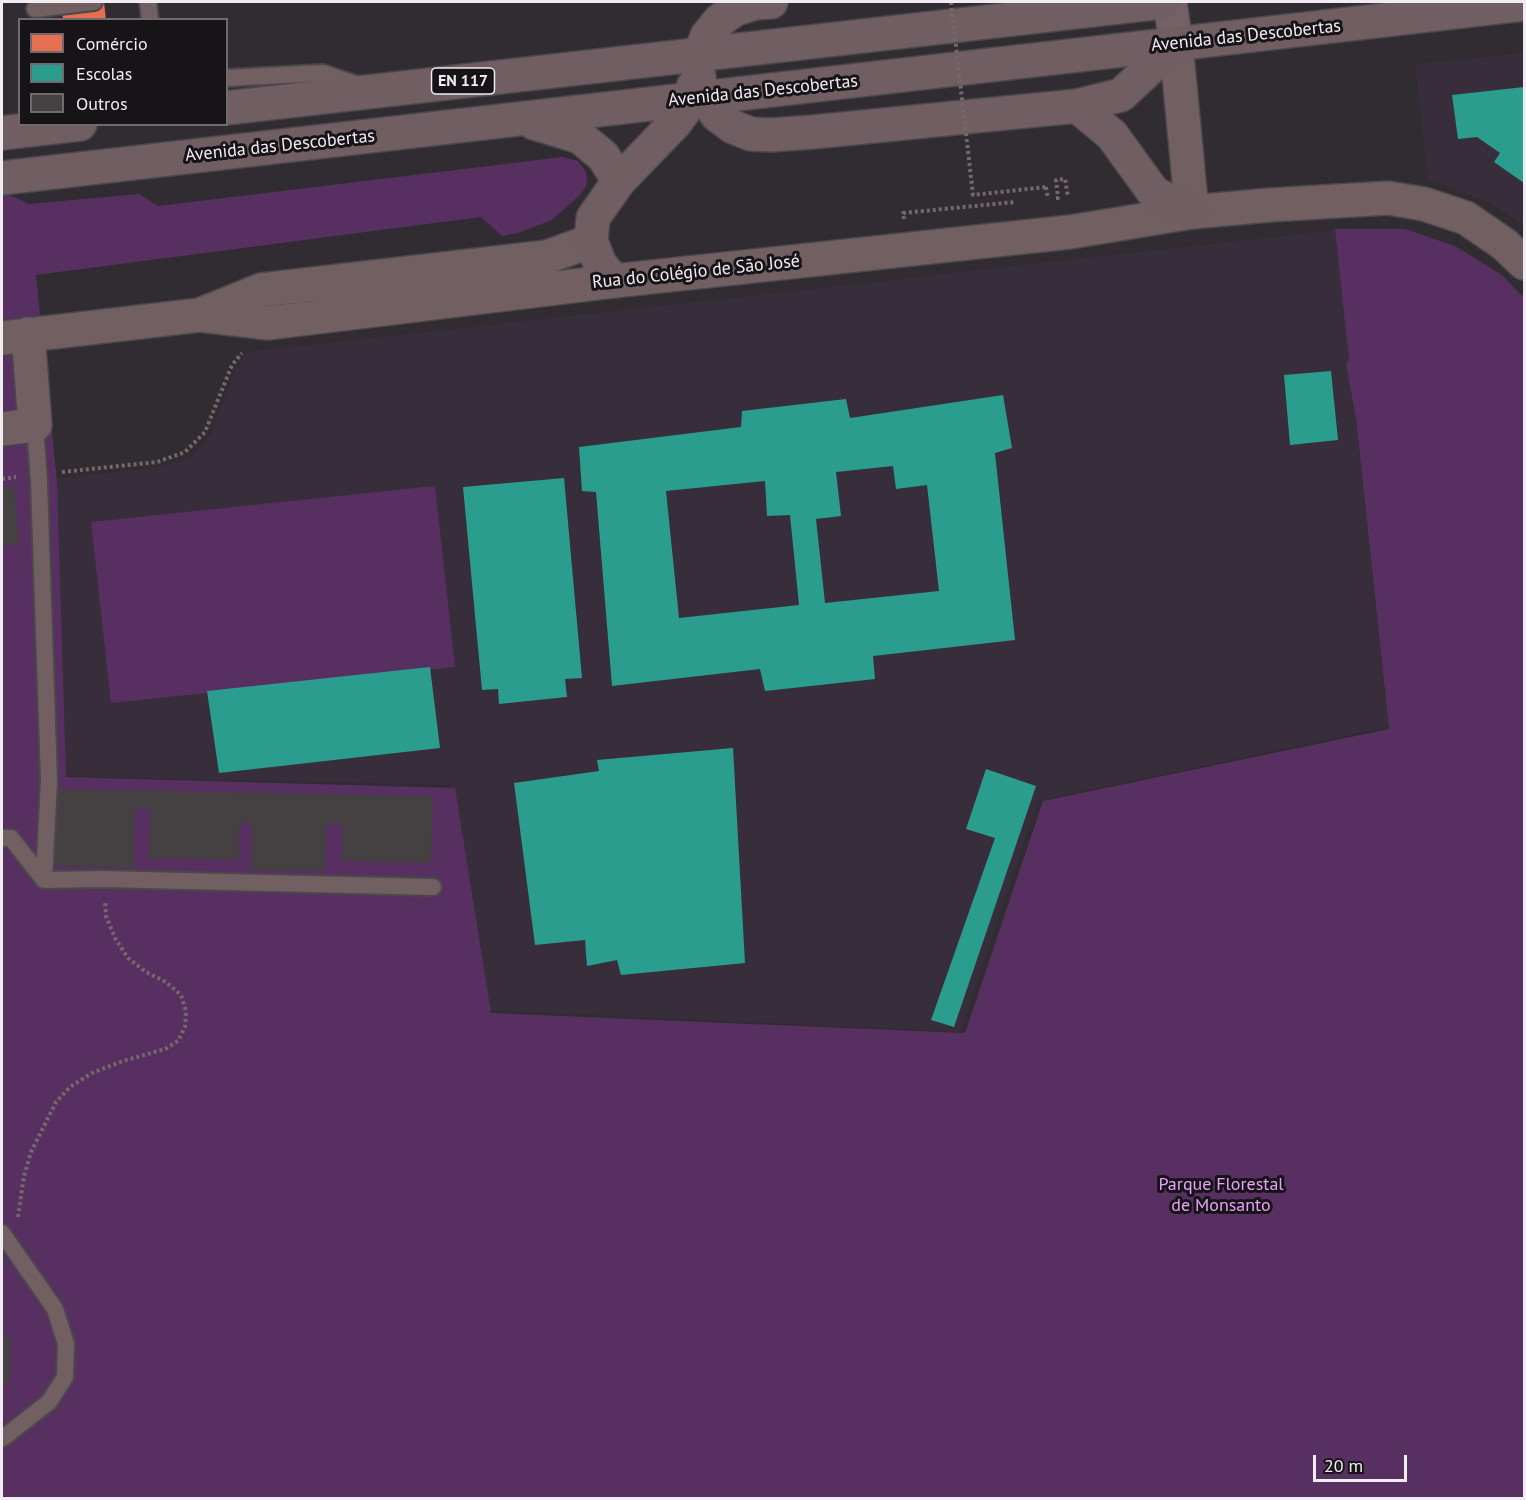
<!DOCTYPE html>
<html>
<head>
<meta charset="utf-8">
<style>
	body { margin:0 }
	#map { position:relative; width:1526px; height:1500px; overflow:hidden; background:#302c31; font-family:"PT Sans",sans-serif }
	canvas { display:block }
	.frame { position:absolute; inset:0; border:3px solid #f1ecf2; pointer-events:none }
	.legend { position:absolute; left:18px; top:18px; width:210px; height:108px; box-sizing:border-box; background:#171418; border:2px solid #6e6a6f; margin:0; padding:8px 10px; list-style:none; font-size:18px; color:#f1ecf2 }
	.legend li { display:flex; align-items:center; gap:12px; height:30px }
	.legend b { width:30px; border:2px solid #6e6a6f }
	.scale { position:absolute; left:1313px; top:1455px; width:94px; height:27px; box-sizing:border-box; border:3px solid #f1ecf2; border-top:0; padding-left:8px; font-size:18px; line-height:21px; white-space:nowrap; color:#f1ecf2; -webkit-text-stroke:4px #171418; paint-order:stroke }
</style>
</head>
<body>
<div id="map">
<canvas width="1526" height="1500"></canvas>
<div class="frame"></div>
<ul class="legend">
<li><b style="height:16px;background:#e76f51"></b>Comércio</li>
<li><b style="height:16px;background:#2a9d8f"></b>Escolas</li>
<li><b style="height:16px;background:#454142"></b>Outros</li>
</ul>
<div class="scale">20 m</div>
</div>
<script>
const ctx = document.querySelector('canvas').getContext('2d');
ctx.lineJoin = 'round';
function fill(path, color) { ctx.fillStyle = color; ctx.fill(path, 'evenodd'); }
const shape = rows => new Path2D(rows.map(r => 'M' + r).join(''));
function strokePath(path, color, width, dash) { ctx.strokeStyle = color; ctx.lineWidth = width; ctx.lineCap = dash ? 'butt' : 'round'; ctx.setLineDash(dash || []); ctx.stroke(path); }
function drawText(font, color, halo, rows, align = 'center') {
  ctx.font = font + ' "PT Sans",sans-serif'; ctx.lineWidth = 6; ctx.setLineDash([]); ctx.textBaseline = 'middle'; ctx.strokeStyle = halo; ctx.fillStyle = color; for (const [text, x, y, turn = 0] of rows) {
    ctx.save(); ctx.translate(x, y); ctx.rotate((+turn || 0) * Math.PI / 180); ctx.textAlign = isNaN(turn) ? turn : align; if (halo) ctx.strokeText(text, 0, 0); ctx.fillText(text, 0, 0); ctx.restore();
  }
}
const built = shape([
	[1524,53,1524,226,1492,204,1428,179,1415,64],
	[1336,230,1388,727,1037,801,961,1032,487,1010,450,785,62,776,56,479,161,467,192,456,212,433,225,395,237,366,249,352]
]);
const green = shape([
	[563,157,578,161,586,172,587,184,580,195,552,220,518,233,502,236,481,217,36,275,57,481,66,777,455,788,491,1013,965,1033,1043,801,1389,729,1356,418,1346,364,1349,359,1335,229,1405,229,1455,246,1502,275,1524,298,1524,1498,2,1498,2,191,29,204,139,194,158,206],
	[435,486,455,667,111,703,91,522]
]);
const shops = shape([
	[61,2,104,2,106,20,63,20]
]);
const schools = shape([
	[1524,87,1524,183,1494,162,1500,153,1477,137,1458,139,1452,95],
	[1331,371,1338,440,1290,445,1284,375],
	[1003,395,1012,448,995,453,1015,640,873,656,875,679,765,691,760,669,612,686,596,492,582,491,579,447,741,427,742,411,846,399,850,418],
	[893,466,896,489,927,485,939,591,825,603,816,519,841,516,836,472],
	[765,481,767,516,790,515,799,605,679,618,666,491],
	[564,478,582,678,565,679,567,697,499,704,498,689,482,690,463,487],
	[430,667,440,748,219,773,207,691],
	[733,748,745,963,621,975,617,960,587,966,585,940,535,945,514,783,599,771,597,760],
	[986,769,1036,786,954,1027,931,1020,995,838,966,829]
]);
const building = shape([
	[14,487,19,544,2,546,2,488],
	[55,789,433,796,431,863,342,861,342,824,326,824,325,871,251,870,252,823,239,823,239,860,149,858,150,809,135,808,134,868,54,866],
	[2,1329,11,1341,9,1380,2,1387]
]);
const path = shape([
	[1046,187,1048,199],
	[1056,198,1058,198,1056,180,1065,179,1068,197],
	[904,219,903,213,1015,202],
	[62,472,157,462,185,452,205,432,232,365,242,353],
	[2,479,16,477],
	[18,1217,24,1176,31,1152,56,1102,70,1087,92,1073,123,1061,165,1049,178,1041,185,1027,186,1011,181,995,166,982,146,972,128,958,115,938,106,916,105,902]
]);
const lane = shape([
	[148,2,150,20],
	[35,9,94,2],
	[226,78,323,73,361,86],
	[35,425,39,482,49,780,44,880],
	[2,838,11,838,44,880,103,879,433,887],
	[2,1233,55,1309,66,1344,65,1377,49,1402,3,1438]
]);
const street = shape([
	[1176,44,1192,212],
	[202,314,261,290,547,257,591,241],
	[2,338,200,315,268,323,614,281,1070,232,1192,212,1270,205,1388,198,1424,204,1466,218,1504,244,1524,263],
	[2,429,35,425,28,334]
]);
const secondary = shape([
	[1170,2,1176,44]
]);
const primary = shape([
	[771,2,755,3,736,9,720,20,707,36,700,54,698,70,700,85,705,98,717,115,733,127,751,134,771,135,813,132,1077,106,1121,95,1176,44],
	[1077,106,1112,135,1154,193,1192,212],
	[226,108,1163,2],
	[534,123,580,137,603,156,619,181],
	[2,133,80,124],
	[2,178,1524,4],
	[614,281,600,264,591,241,593,218,619,181,676,122,684,111,694,85]
]);
const pathBridge = shape([
	[951,2,973,195,1046,187]
]);
const shields = [
	[463,81,63]
];
const shieldNames = [
	["EN 117",463,81]
];
const streetNames = [
	["Avenida das Descobertas",1246,36,-6],
	["Avenida das Descobertas",763,91,-6],
	["Avenida das Descobertas",280,146,-6],
	["Rua do Colégio de São José",696,272,-6]
];
const parkNames = [
	["Parque Florestal",1221,1185],
	["de Monsanto",1221,1206]
];
fill(built, '#382e3b');
fill(green, '#573061');
fill(shops, '#e76f51');
fill(schools, '#2a9d8f');
fill(building, '#454142');
strokePath(lane, '#4a484b', 20);
strokePath(street, '#4a484b', 36);
strokePath(secondary, '#4a484b', 36);
strokePath(primary, '#4a484b', 36);
strokePath(path, '#75686c', 4, [3, 3]);
strokePath(lane, '#715f62', 16);
strokePath(street, '#715f62', 33);
strokePath(secondary, '#746065', 33);
strokePath(primary, '#715e63', 33);
strokePath(pathBridge, '#75686c', 4, [3, 3]);
for (const [x, y, w] of shields) { const box = new Path2D(); box.roundRect(x - w / 2, y - 13, w, 26, 4.5); ctx.fillStyle = '#171418'; ctx.fill(box); strokePath(box, '#f1ecf2', 1.5); }
drawText('bold 16px', '#f1ecf2', null, shieldNames);
drawText('18px', '#f1ecf2', '#171418', streetNames);
drawText('18px', '#eaa1fd', '#171418', parkNames);
</script>
</body>
</html>
